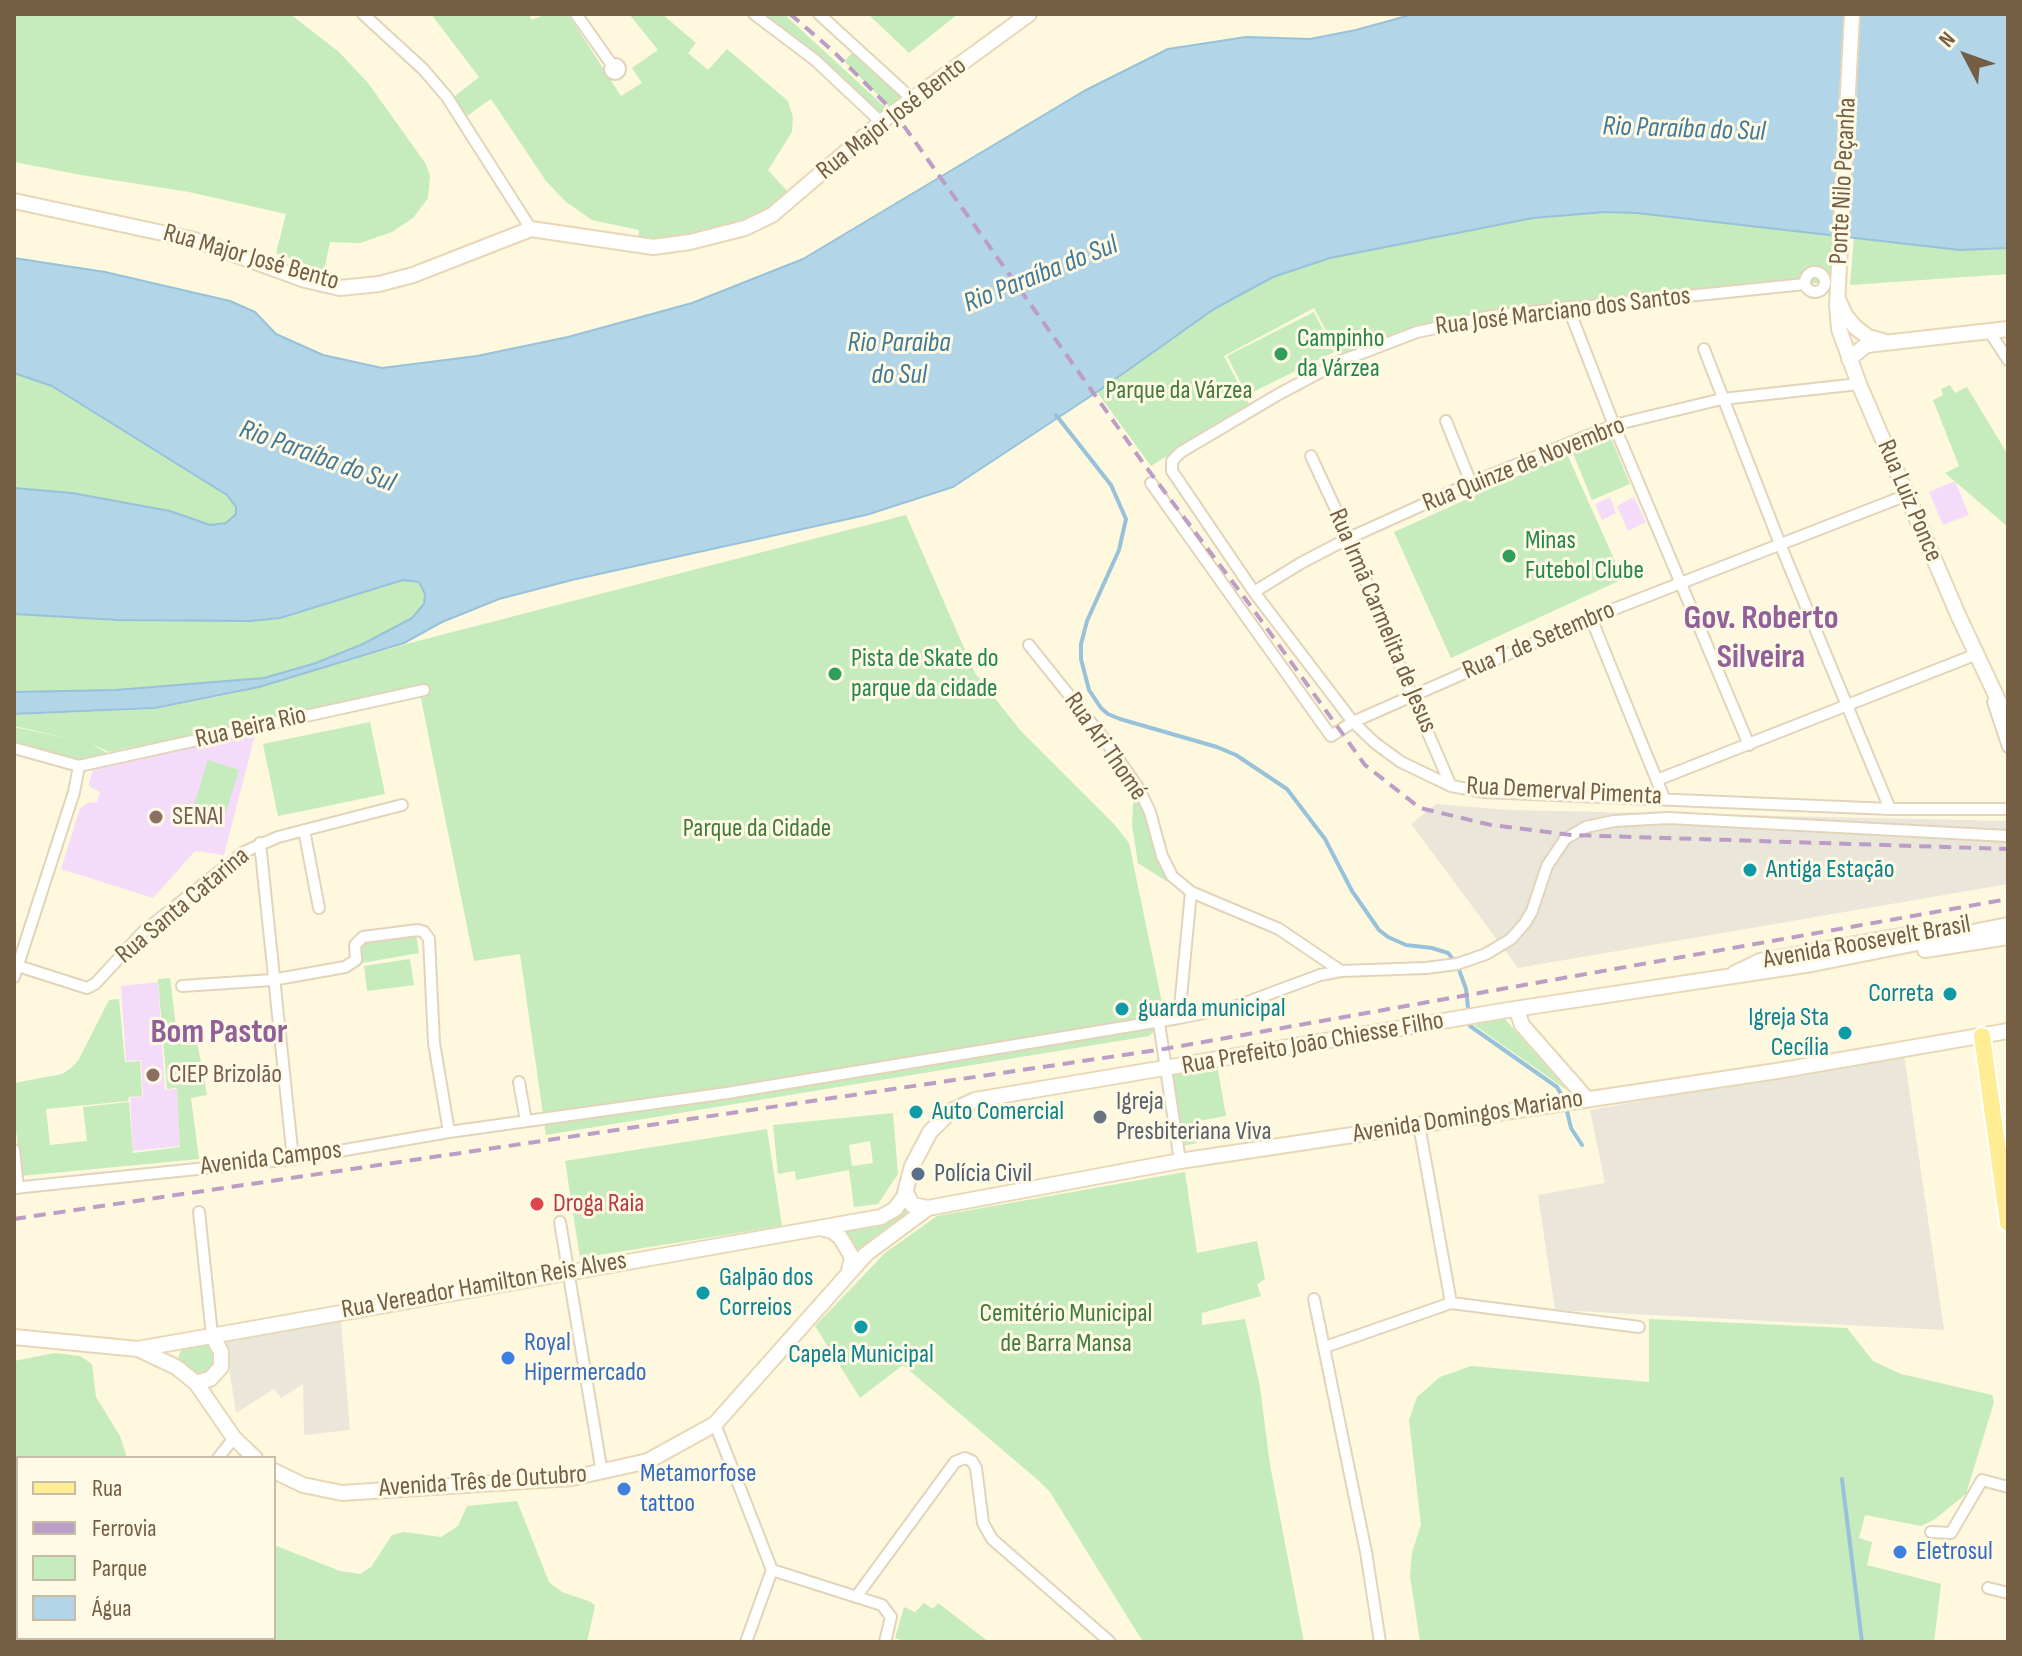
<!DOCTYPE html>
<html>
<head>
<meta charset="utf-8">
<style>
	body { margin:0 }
	#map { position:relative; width:2022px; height:1656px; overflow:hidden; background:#fef8de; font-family:"Sofia Sans Condensed",sans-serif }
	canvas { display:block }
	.frame { position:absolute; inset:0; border:16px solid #745f45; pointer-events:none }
	.legend { position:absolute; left:16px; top:1456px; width:260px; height:184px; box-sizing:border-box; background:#fffae5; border:2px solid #c7bca5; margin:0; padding:10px 14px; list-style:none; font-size:24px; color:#745f45 }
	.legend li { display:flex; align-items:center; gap:16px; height:40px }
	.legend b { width:40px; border:2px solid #c7bca5 }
	.north { position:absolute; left:1926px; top:16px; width:80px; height:80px; -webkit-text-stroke:6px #fffae5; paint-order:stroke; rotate:311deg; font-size:22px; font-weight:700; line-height:32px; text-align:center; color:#745f45 }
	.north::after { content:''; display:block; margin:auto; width:28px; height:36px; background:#745f45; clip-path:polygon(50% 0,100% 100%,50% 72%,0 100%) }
</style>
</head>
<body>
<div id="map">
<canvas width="2022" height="1656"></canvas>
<div class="frame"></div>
<ul class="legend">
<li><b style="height:10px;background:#ffec93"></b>Rua</li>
<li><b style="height:10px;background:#bb9dc6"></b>Ferrovia</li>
<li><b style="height:22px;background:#c6ebbc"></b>Parque</li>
<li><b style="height:22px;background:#b2d5e8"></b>Água</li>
</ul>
<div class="north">N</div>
</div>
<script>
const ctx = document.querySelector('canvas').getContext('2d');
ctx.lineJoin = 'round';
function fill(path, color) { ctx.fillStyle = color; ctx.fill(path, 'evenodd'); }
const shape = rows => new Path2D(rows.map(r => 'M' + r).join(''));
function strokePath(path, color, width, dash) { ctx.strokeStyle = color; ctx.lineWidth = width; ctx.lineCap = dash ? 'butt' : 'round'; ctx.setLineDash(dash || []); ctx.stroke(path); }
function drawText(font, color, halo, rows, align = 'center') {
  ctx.font = font + ' "Sofia Sans Condensed",sans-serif'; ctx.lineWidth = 6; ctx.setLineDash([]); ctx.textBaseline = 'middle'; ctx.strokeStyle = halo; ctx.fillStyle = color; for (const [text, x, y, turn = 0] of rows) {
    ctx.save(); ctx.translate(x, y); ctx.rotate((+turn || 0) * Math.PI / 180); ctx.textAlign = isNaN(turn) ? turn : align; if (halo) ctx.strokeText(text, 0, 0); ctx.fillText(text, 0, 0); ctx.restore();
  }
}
const industrial = shape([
	[1436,804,1511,810,2008,821,2008,884,1518,968,1411,824],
	[1904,1054,1944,1330,1555,1310,1538,1195,1605,1183,1590,1110],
	[341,1321,350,1430,304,1435,303,1384,281,1398,274,1389,236,1413,225,1342]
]);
const education = shape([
	[1955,481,1969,515,1943,525,1929,492],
	[1610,497,1616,513,1602,520,1595,504],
	[1634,497,1646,522,1628,531,1617,506],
	[255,735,224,855,195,851,153,898,61,869,80,808,87,803,97,802,100,792,90,787,89,783,94,767],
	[158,982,165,1090,177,1089,180,1146,133,1151,130,1098,143,1096,141,1060,126,1061,121,986]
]);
const green = shape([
	[14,14,290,14,339,52,368,83,426,164,430,176,428,198,413,218,392,232,360,243,330,242,324,271,276,253,286,214,189,192,81,175,14,162],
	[431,14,529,14,532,20,546,14,568,14,621,96,642,83,632,68,658,50,629,14,662,14,696,43,688,53,708,70,727,49,788,101,793,117,792,132,768,170,789,193,749,220,670,240,638,239,639,230,592,220,566,202,546,181,491,99,467,116,454,97,479,77],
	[763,14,784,14,886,108,881,113,810,51],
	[868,14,958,14,909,53],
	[854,51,904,100,893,110,844,61],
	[1605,212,1637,213,1832,234,1830,282,1492,313,1341,359,1314,308,1224,356,1249,404,1151,466,1097,392,1214,309,1273,277,1301,266,1330,258,1533,218],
	[1854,237,1958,250,2008,249,2008,274,1850,285],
	[1314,312,1334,352,1247,395,1227,356],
	[14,373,51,386,227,495,236,507,236,514,226,523,210,525,170,511,72,493,14,488],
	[1950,385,1955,393,1967,387,2008,455,2008,527,1945,473,1959,466,1933,400,1943,395,1941,389],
	[1608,431,1630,484,1592,500,1570,446],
	[1567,454,1623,579,1451,658,1394,532],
	[906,515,975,673,1020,730,1114,824,1129,843,1166,1022,1149,1036,546,1135,520,954,474,961,419,689,109,752,92,744,108,754,82,761,14,745,14,727,81,741,14,726,14,715,155,709,240,692,410,643],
	[412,579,424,587,425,594,424,604,412,618,363,644,316,663,264,678,116,690,14,692,14,614,119,620,250,621,280,618,403,580],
	[370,722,385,794,278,816,263,744],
	[208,760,239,770,224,818,193,808],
	[1134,787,1172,878,1166,881,1138,863,1132,825],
	[416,934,419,953,362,963,358,944],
	[410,959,414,985,367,991,364,966],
	[170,978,176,1026,194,1025,207,1095,191,1098,199,1159,21,1176,14,1110,14,1083,62,1074,71,1068,78,1061,109,1000,119,999,125,1062,140,1061,142,1096,129,1097,128,1101,46,1109,50,1145,87,1141,83,1107,129,1102,133,1153,180,1147,177,1088,167,1089,158,979],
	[1504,1018,1554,1075,1567,1090,1474,1025],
	[1216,1059,1226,1116,1193,1122,1197,1143,1183,1146,1169,1068],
	[893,1113,898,1174,878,1204,854,1207,849,1170,796,1180,795,1171,778,1174,773,1125],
	[870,1141,873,1163,852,1166,849,1145],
	[767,1129,782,1226,580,1258,565,1161],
	[1185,1172,1197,1253,1257,1241,1265,1279,1257,1284,1261,1296,1202,1313,1202,1325,1245,1319,1260,1387,1270,1465,1304,1642,1143,1642,1050,1492,1039,1481,903,1365,860,1398,815,1326,885,1253,937,1216],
	[905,1201,914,1210,864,1250,853,1248,844,1232,846,1228],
	[1649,1319,1847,1328,1873,1361,1901,1374,1992,1395,1994,1402,1966,1494,1935,1519,1921,1526,1865,1515,1859,1538,1872,1542,1867,1565,1941,1584,1934,1642,1420,1642,1410,1576,1412,1552,1421,1525,1409,1420,1417,1397,1440,1377,1471,1366,1649,1382],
	[185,1343,212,1344,218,1366,199,1378,179,1360,179,1355],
	[55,1353,80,1356,92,1364,96,1397,120,1436,127,1458,18,1458,18,1638,60,1638,58,1642,14,1642,14,1361],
	[517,1501,549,1582,562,1592,591,1602,595,1606,587,1642,192,1642,193,1638,274,1638,274,1545,340,1571,360,1574,371,1567,392,1535,404,1532,441,1537,458,1526,467,1506],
	[924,1603,933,1609,938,1603,989,1642,907,1642,895,1638,904,1607,915,1612]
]);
const water = shape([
	[1414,14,2008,14,2008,248,1960,250,1637,213,1605,212,1533,218,1330,258,1273,277,1214,309,1097,392,953,487,866,515,572,580,499,599,442,622,404,643,259,687,155,708,14,714,14,692,116,690,264,678,316,663,363,644,412,618,424,604,425,594,419,582,403,580,280,618,250,621,119,620,14,614,14,488,72,493,170,511,210,525,226,523,236,514,236,507,227,495,52,386,14,373,14,258,105,272,230,301,255,312,276,334,323,355,382,368,477,356,568,337,692,303,803,259,1084,91,1168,49,1246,37,1310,39,1356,30,1414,14]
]);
const stream = shape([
	[1056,415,1111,485,1126,519,1119,550,1087,621,1081,644,1081,659,1089,690,1101,708,1108,714,1120,719,1217,747,1236,755,1287,789,1325,839,1352,891,1379,930,1388,937,1406,945,1432,948,1448,953,1457,964,1466,989,1470,1026,1557,1087,1564,1099],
	[1566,1107,1571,1128,1582,1145],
	[1842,1479,1862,1642]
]);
const street = shape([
	[363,14,423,69,447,97,531,229],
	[576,14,612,65],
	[754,14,815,60,881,122],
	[819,14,912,99],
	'610 69a5 5 0 1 1 10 0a5 5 0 1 1-10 0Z',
	'1805 282a10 10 0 1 1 20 0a10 10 0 1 1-20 0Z',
	[1805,284,1492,316,1417,332,1341,361,1279,394,1181,452,1172,461,1172,471,1254,592,1353,722,1375,743,1401,762,1451,786,1484,792,1890,809,2008,809],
	[1568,307,1614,425,1749,745],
	[1989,331,2008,360],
	[1704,349,1780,544,1890,809],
	[1446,421,1471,483],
	[1311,456,1349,538,1412,696,1451,786],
	[1151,483,1331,736,1353,722,1412,696,1591,618,1907,495],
	[1254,592,1301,563,1349,538,1471,483,1614,425,1722,399,1859,384],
	[1591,618,1664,798],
	[1029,645,1105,740,1139,789,1150,812,1162,856,1172,876,1191,892,1279,929,1341,971],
	[1993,702,2008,747],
	[14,748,79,766,424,690],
	[1657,780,1977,654,1977,656],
	[304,830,319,908],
	[260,843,293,1159],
	[18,966,87,988,95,984,143,932,244,852,278,837,402,805],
	[14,977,74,792,79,766],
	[182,986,272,980,345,967,356,960,355,945,363,937,418,930,424,932,429,939,434,1043,449,1132],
	[1179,1018,1234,1007,1320,975,1341,971,1426,968,1457,964,1486,954,1511,939,1525,923,1532,911,1547,866,1565,839,1586,827,1614,821,1668,818,2008,836],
	[1159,1023,1180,1161],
	[519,1082,526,1121],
	[1419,1125,1451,1303],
	[14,1150,18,1188],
	[14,1188,293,1159,449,1132,727,1093,1179,1018,1191,892],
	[199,1212,212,1335],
	[560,1222,602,1473],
	[1314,1299,1366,1552,1380,1642],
	[1325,1347,1451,1303,1639,1327],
	[715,1424,772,1570],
	[218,1458,234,1438],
	[1931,1532,1951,1533,1982,1480,2008,1487],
	[772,1570,882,1605,891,1617,885,1642],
	[1988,1588,2008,1593],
	[856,1597,955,1462,965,1458,972,1461,976,1468,983,1523,992,1539,1110,1642],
	[141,1642,143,1638],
	[746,1642,772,1570]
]);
const secondary = shape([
	[1852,14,1837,305,1839,329,1859,384,1959,617,2008,721],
	[14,201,195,240,305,280,340,288,379,284,413,275,531,229,653,247,690,242,745,228,772,215,881,122,1029,14],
	[1839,301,1845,315,1855,327,1868,337,1883,341],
	[1849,359,1865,346,1875,344,2008,329],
	[1925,950,2008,937],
	[1735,973,1760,961,1917,933],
	[1517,1010,1522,1025,1587,1099],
	[906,1192,912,1205,928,1208,1180,1161,1783,1070,2008,1031],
	[821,1228,832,1231,840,1237,852,1257,849,1271],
	[14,1337,138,1349,176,1367,196,1383,234,1438,255,1458],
	[138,1349,881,1217,895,1209,904,1197,912,1166,930,1132,951,1111,975,1100,1508,1010,1812,964,2008,925],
	[196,1383,210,1379,221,1367,221,1352,212,1335],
	[274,1471,303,1485,342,1493,572,1478,648,1461,715,1424,866,1254,928,1208]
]);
const primary = shape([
	[1982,1036,2008,1223]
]);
const rail = shape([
	[790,14,833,51,894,112,1146,467,1250,605,1365,765,1420,808,1491,825,1572,835,2008,849],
	[14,1219,1164,1049,2008,899]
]);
const markers = [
	[1281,354,8,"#2e9e5b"],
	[1509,556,8,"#2e9e5b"],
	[835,674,8,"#2e9e5b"],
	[156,817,8,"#8d6e63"],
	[1750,870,8,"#0f9aa8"],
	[1950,994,8,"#0f9aa8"],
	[1122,1009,8,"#0f9aa8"],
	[1845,1033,8,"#0f9aa8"],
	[153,1075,8,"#8d6e63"],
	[916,1112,8,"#0f9aa8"],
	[1100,1117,8,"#6b7280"],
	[918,1174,8,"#5c6f8a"],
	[537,1204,8,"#e0444e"],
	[703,1293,8,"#0f9aa8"],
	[861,1327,8,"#0f9aa8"],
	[508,1358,8,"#3f7fe0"],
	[624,1489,8,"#3f7fe0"],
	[1900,1552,8,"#3f7fe0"]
];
const streetNames = [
	["Rua Major José Bento",892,119,-38],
	["Ponte Nilo Peçanha",1844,181,-87],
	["Rua Major José Bento",251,258,16],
	["Rua José Marciano dos Santos",1563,312,-7],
	["Rua Quinze de Novembro",1524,465,-22],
	["Rua Luiz Ponce",1909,501,67],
	["Rua Irmã Carmelita de Jesus",1382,621,67],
	["Rua 7 de Setembro",1539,641,-23],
	["Rua Beira Rio",251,728,-13],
	["Rua Ari Thomé",1105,747,55],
	["Rua Demerval Pimenta",1564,792,3],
	["Rua Santa Catarina",183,906,-40],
	["Avenida Roosevelt Brasil",1867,943,-10],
	["Rua Prefeito João Chiesse Filho",1313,1044,-10],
	["Avenida Domingos Mariano",1468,1117,-9],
	["Avenida Campos",271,1159,-7],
	["Rua Vereador Hamilton Reis Alves",484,1286,-10],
	["Avenida Três de Outubro",483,1482,-4]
];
const leisureNames = [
	["Campinho",1297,339],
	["da Várzea",1297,369],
	["Minas",1525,541],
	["Futebol Clube",1525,571],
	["Pista de Skate do",851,659],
	["parque da cidade",851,689]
];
const parkNames = [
	["Parque da Várzea",1179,391],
	["Parque da Cidade",757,829],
	["Cemitério Municipal",1066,1314],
	["de Barra Mansa",1066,1344]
];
const educationNames = [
	["SENAI",172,817],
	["CIEP Brizolão",169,1075]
];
const cultureNames = [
	["Antiga Estação",1766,870],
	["Correta",1934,994,"right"],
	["guarda municipal",1138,1009],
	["Igreja Sta",1829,1018,"right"],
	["Cecília",1829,1048,"right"],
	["Auto Comercial",932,1112],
	["Galpão dos",719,1278],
	["Correios",719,1308],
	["Capela Municipal",861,1355,"center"]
];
const worshipNames = [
	["Igreja",1116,1102],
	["Presbiteriana Viva",1116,1132]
];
const serviceNames = [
	["Polícia Civil",934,1174]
];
const healthNames = [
	["Droga Raia",553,1204]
];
const shopNames = [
	["Royal",524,1343],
	["Hipermercado",524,1373],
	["Metamorfose",640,1474],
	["tattoo",640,1504],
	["Eletrosul",1916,1552]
];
const waterNames = [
	["Rio Paraíba do Sul",1684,130,2],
	["Rio Paraíba do Sul",1041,275,-22],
	["Rio Paraiba",899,344],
	["do Sul",899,376],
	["Rio Paraíba do Sul",317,457,20]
];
const districtNames = [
	["Gov. Roberto",1761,619],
	["Silveira",1761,658],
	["Bom Pastor",219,1033]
];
fill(industrial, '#ebe6da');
fill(education, '#f4dbf9');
fill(green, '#c6ebbc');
fill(water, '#b2d5e8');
strokePath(water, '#97c2da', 2);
strokePath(stream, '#97c2da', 4);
strokePath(street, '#e2d4ba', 14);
strokePath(secondary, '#e7d7b7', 18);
strokePath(primary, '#fff', 20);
strokePath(street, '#fff', 10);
strokePath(secondary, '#fff', 14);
strokePath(primary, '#ffec93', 16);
strokePath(rail, '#bb9dc6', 4, [12, 8]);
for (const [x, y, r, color] of markers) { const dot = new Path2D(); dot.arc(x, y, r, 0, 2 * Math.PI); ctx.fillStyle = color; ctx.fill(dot); strokePath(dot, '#fffae5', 3); }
drawText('26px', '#745f45', '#fffae5', streetNames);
drawText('26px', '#27864d', '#fffae5', leisureNames, 'left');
drawText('26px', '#427b3c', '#fffae5', parkNames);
drawText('26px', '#785e54', '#fffae5', educationNames, 'left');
drawText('26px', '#0d838f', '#fffae5', cultureNames, 'left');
drawText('26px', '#5b616d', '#fffae5', worshipNames, 'left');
drawText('26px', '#4e5e75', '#fffae5', serviceNames, 'left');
drawText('26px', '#be3a42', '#fffae5', healthNames, 'left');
drawText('26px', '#366cbe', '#fffae5', shopNames, 'left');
drawText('italic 28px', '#427998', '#fffae5', waterNames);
drawText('bold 34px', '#916099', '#fffae5', districtNames);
</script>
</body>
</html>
